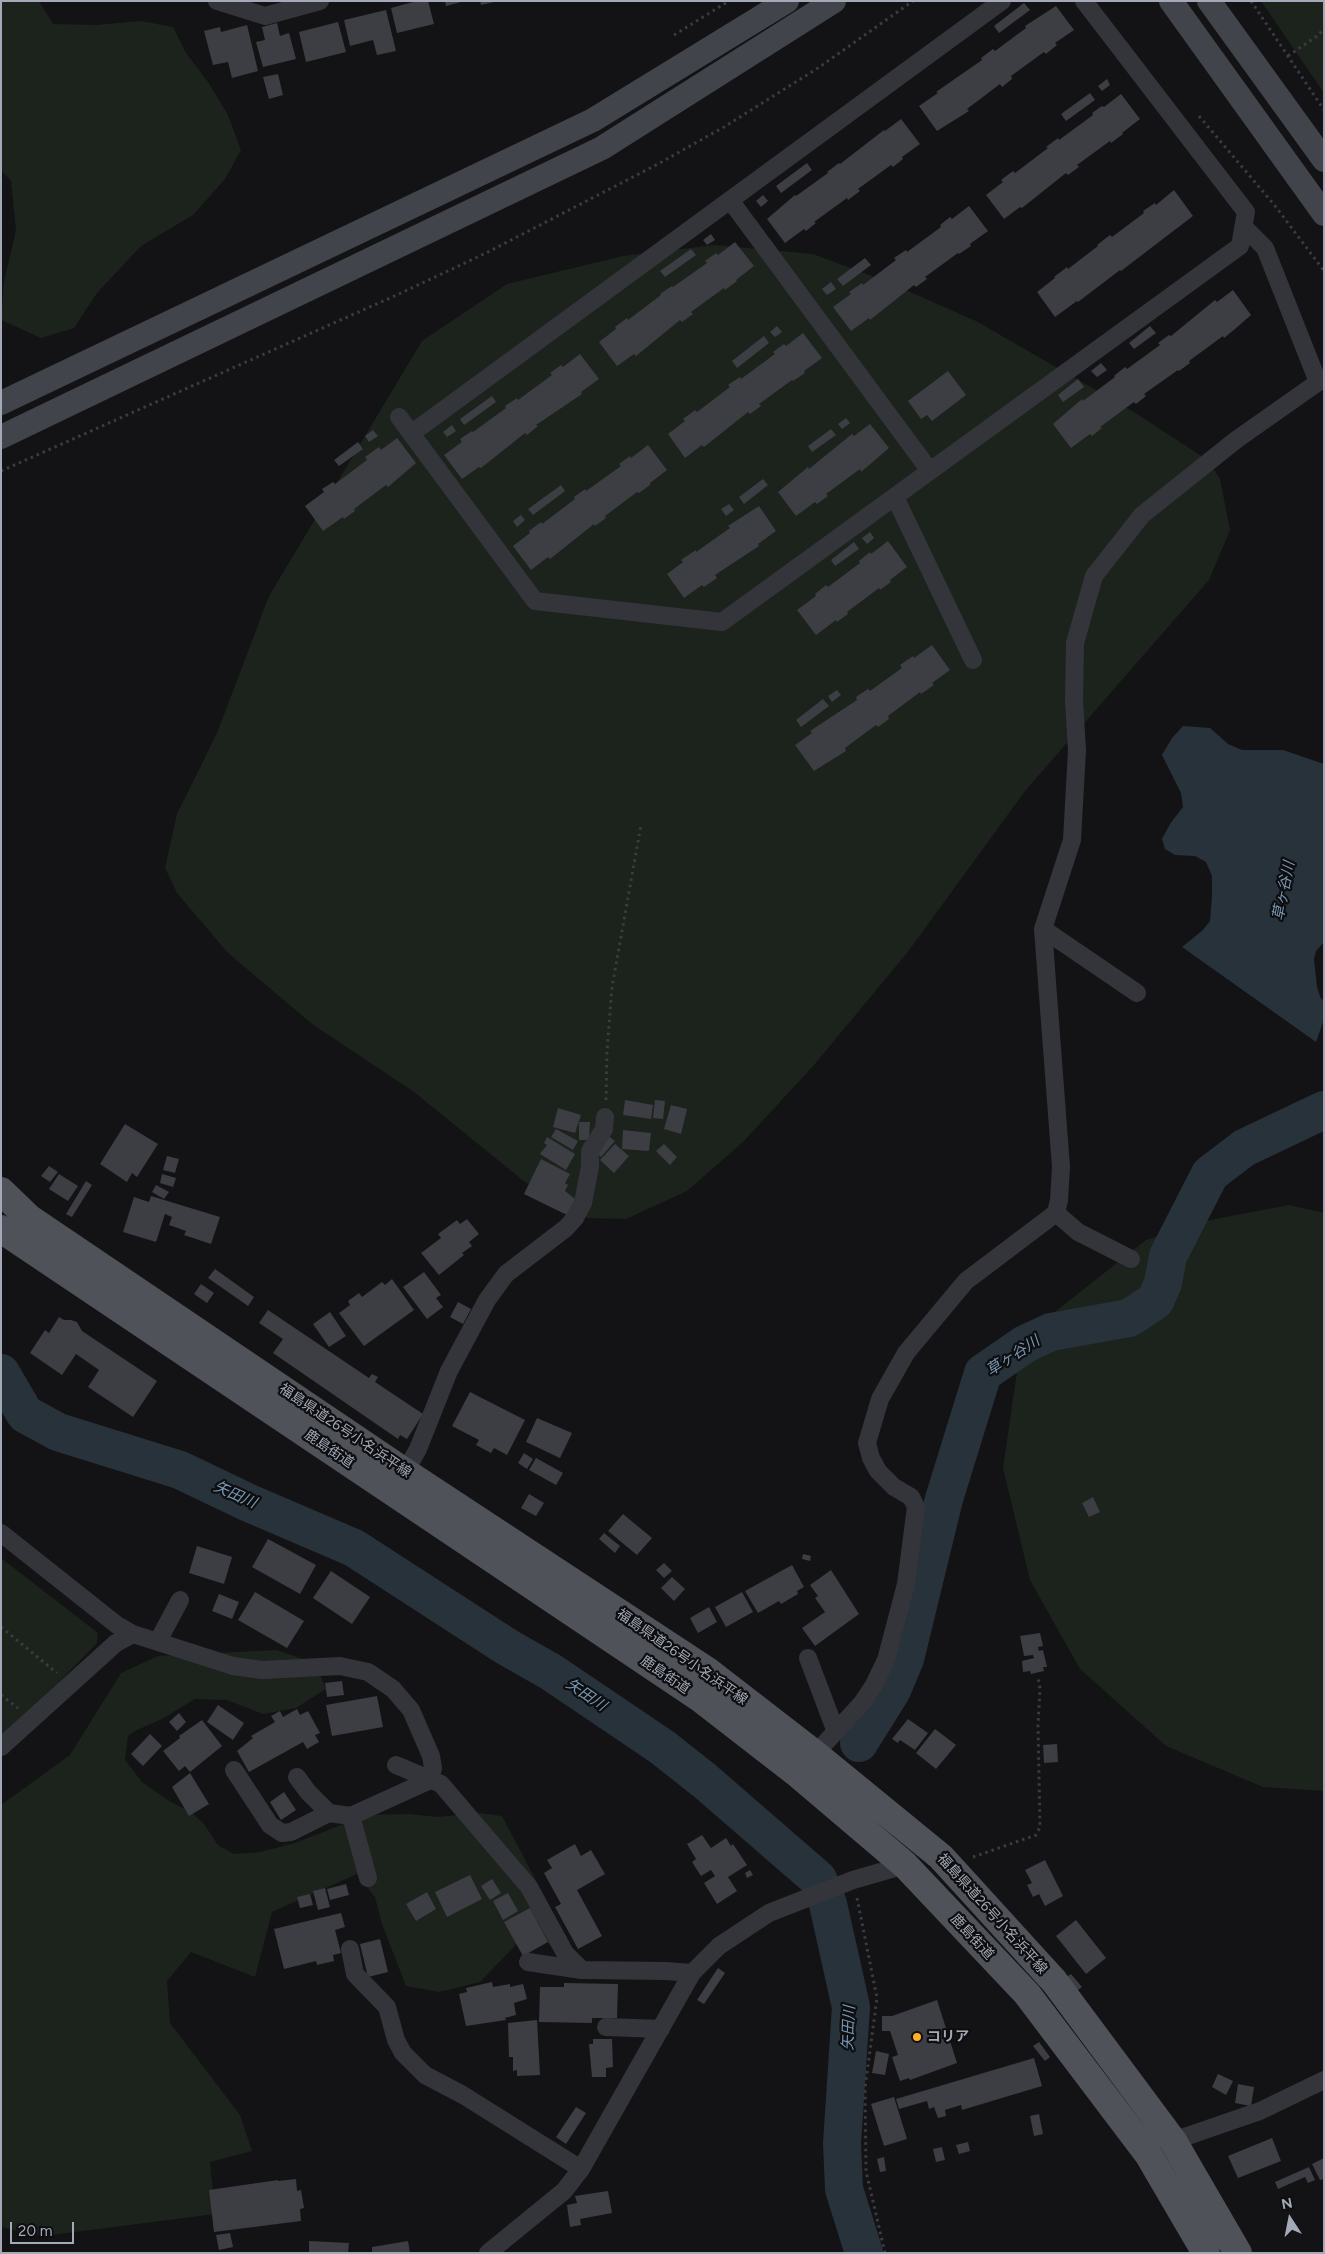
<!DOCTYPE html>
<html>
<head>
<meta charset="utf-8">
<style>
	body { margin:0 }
	#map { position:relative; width:1325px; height:2254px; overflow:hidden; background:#131315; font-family:Figtree,sans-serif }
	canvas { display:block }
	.frame { position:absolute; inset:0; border:2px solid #a3a9b7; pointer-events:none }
	.north { position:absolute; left:1265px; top:2194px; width:50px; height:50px; -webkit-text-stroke:4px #0e0e10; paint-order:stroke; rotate:349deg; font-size:14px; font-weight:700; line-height:20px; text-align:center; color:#a3a9b7 }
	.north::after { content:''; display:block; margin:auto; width:18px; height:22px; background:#a3a9b7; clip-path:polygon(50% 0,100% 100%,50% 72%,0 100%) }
	.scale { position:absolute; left:10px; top:2222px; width:64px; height:22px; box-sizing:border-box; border:2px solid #a3a9b7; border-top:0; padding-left:6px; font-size:15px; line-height:18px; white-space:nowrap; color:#a3a9b7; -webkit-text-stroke:4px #0e0e10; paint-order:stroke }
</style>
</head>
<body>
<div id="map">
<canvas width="1325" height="2254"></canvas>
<div class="frame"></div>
<div class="north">N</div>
<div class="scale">20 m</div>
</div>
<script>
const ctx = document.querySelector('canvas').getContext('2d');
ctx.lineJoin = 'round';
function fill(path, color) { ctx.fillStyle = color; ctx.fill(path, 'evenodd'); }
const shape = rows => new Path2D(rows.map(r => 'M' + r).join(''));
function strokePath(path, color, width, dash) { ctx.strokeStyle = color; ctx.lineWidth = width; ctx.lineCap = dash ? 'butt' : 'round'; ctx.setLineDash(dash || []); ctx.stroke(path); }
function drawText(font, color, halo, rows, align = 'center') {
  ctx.font = font + ' Figtree,"Noto Sans JP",sans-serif'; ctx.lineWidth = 4.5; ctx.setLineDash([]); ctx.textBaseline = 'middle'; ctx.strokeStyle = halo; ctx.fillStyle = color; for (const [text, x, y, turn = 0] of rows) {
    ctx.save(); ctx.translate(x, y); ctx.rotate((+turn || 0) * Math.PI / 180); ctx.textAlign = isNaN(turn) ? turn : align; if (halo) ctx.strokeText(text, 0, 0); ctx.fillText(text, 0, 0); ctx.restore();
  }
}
const green = shape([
	[1,1,39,1,53,24,96,25,141,21,173,27,186,53,208,82,228,115,241,150,225,179,193,215,141,246,97,293,74,328,41,338,1,320,4,282,16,230,11,181,1,170],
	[1261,1,1324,1,1324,93],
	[715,245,813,254,885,281,976,321,1134,412,1209,461,1220,479,1230,530,1209,580,1025,791,907,953,814,1065,743,1142,687,1191,626,1219,588,1218,525,1182,414,1092,312,1024,227,952,177,893,165,868,177,814,217,733,269,596,422,341,507,284,623,256],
	[1289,1205,1324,1213,1324,1791,1263,1787,1166,1746,1080,1669,1030,1580,1003,1468,1017,1372,1056,1311,1146,1240,1210,1220],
	[1,1558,98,1633,97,1643,1,1742],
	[276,1650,315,1663,326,1689,296,1708,263,1714,227,1700,195,1699,162,1719,137,1730,128,1736,125,1760,142,1782,169,1801,191,1812,204,1824,218,1845,234,1854,260,1852,295,1843,366,1815,409,1814,438,1817,479,1813,502,1816,562,1930,562,1958,533,1927,480,1982,439,1992,406,1986,382,1924,375,1897,357,1874,272,1912,255,1977,191,1952,167,1981,170,2023,240,2115,252,2151,210,2162,215,2214,44,2236,1,2227,1,1805,70,1755,121,1673,158,1656]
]);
const water = shape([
	[1183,726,1210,728,1228,744,1242,750,1283,750,1324,764,1324,942,1316,951,1314,959,1317,987,1321,999,1324,1000,1324,1019,1316,1042,1182,947,1203,930,1210,921,1212,896,1212,876,1206,862,1195,856,1175,855,1165,849,1162,839,1170,824,1183,807,1181,793,1162,755,1172,738]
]);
const river = shape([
	[1,1373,25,1414,58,1432,180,1470,249,1503,354,1548,507,1647,551,1672,662,1747,705,1781,818,1879,828,1904,851,2007,842,2143,844,2189,864,2253],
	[859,1743,892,1690,905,1659,944,1499,983,1373,1025,1344,1051,1332,1129,1318,1155,1301,1163,1283,1168,1256,1210,1174,1244,1148,1324,1110]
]);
const building = shape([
	[417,1,428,1,434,24,397,33,391,8],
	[445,1,461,1,461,2,446,6],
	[480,1,494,1,494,2,481,5],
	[1024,3,1030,10,999,33,994,26],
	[1056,6,1074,30,1055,43,1057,45,1046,54,1044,52,1011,76,1012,79,1002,87,1000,84,967,109,969,111,937,131,919,106,938,93,936,92,982,60,981,58,993,49,995,51,1026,28,1025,26],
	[386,10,396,51,377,55,373,40,350,46,344,20],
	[338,22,346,52,306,62,299,32],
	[277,23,280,36,289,33,296,59,263,67,256,42,265,40,262,27],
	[247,25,258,71,232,78,228,62,213,65,204,31,220,27,221,32],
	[278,74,283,95,269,99,263,77],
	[1107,79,1110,85,1102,91,1098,86],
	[1090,93,1095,100,1066,121,1061,114],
	[1121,94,1140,119,1122,133,1123,134,1111,143,1110,141,1077,165,1079,167,1068,175,1066,173,1022,208,1020,207,1004,219,986,195,1003,182,1001,180,1013,171,1015,173,1048,148,1046,147,1058,138,1059,140,1093,115,1092,113,1102,106,1104,107],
	[901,119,920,144,902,157,903,159,893,167,891,165,858,189,860,191,848,200,847,198,814,222,816,223,806,231,804,229,785,243,767,219,795,195,796,196,828,173,827,172,839,163,840,164,884,130,885,131],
	[807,163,812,170,781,193,776,186],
	[1174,190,1193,216,1121,271,1120,270,1078,302,1077,301,1055,317,1037,292,1055,278,1054,277,1067,267,1068,269,1098,246,1097,245,1110,235,1112,237,1144,213,1143,211,1155,203,1156,205],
	[763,195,768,201,761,207,756,201],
	[969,206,988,231,970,244,971,246,959,254,958,253,925,277,927,279,916,287,914,285,870,320,869,318,851,331,833,307,851,294,849,292,862,283,863,285,896,260,894,258,906,250,907,252,941,227,940,225,950,217,952,219],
	[711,234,715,240,707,245,703,240],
	[735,242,754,266,736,280,737,281,725,290,724,288,691,312,693,314,682,322,680,320,636,356,634,354,617,366,599,342,616,329,615,327,627,318,628,320,661,295,660,294,672,286,673,287,707,263,705,261,716,253,718,255],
	[691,249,696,255,665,277,660,271],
	[865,258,871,265,843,286,837,279],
	[831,282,836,289,827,295,822,289],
	[1233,290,1251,315,1235,329,1224,338,1223,336,1189,361,1190,363,1179,371,1178,370,1144,394,1146,396,1136,404,1134,402,1100,427,1102,428,1092,436,1090,434,1071,448,1053,424,1082,399,1083,401,1115,377,1114,376,1125,367,1127,369,1160,345,1158,343,1169,335,1171,336,1215,300,1217,302],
	[777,326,782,332,775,337,770,332],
	[1150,326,1156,333,1134,349,1129,343],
	[803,333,822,358,804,371,805,373,793,381,792,380,759,404,761,406,750,414,748,412,704,447,702,445,685,458,668,434,685,421,683,419,695,410,697,412,730,387,728,385,740,377,741,379,775,354,773,352,784,344,786,346],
	[764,336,769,343,737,368,732,361],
	[580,354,599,379,581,392,582,394,536,425,538,426,527,435,525,433,481,468,479,467,462,479,444,455,462,442,460,439,472,431,473,432,506,408,505,406,517,398,518,400,552,375,550,373,561,365,563,367],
	[1101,363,1107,370,1097,377,1091,371],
	[948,371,966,395,932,421,927,415,921,419,908,401],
	[1078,379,1084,387,1063,402,1058,395],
	[492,396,496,402,464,425,460,419],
	[846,418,850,423,842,429,838,424],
	[870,424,889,448,861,472,860,469,826,494,828,496,817,504,815,502,796,516,778,492,808,467,809,469,852,434,854,436],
	[452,425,456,431,447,437,443,432],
	[831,429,836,435,812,452,808,446],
	[373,430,378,436,369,442,365,436],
	[397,438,416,463,388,487,386,485,354,509,355,511,344,519,343,517,323,531,305,506,324,492,322,489,333,482,335,484,367,460,365,457,379,447,381,450],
	[358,442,363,449,339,466,334,460],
	[648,445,667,470,650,483,650,485,639,493,637,492,605,516,606,518,595,526,594,524,550,559,548,557,531,570,513,546,530,533,529,531,541,522,542,524,575,499,574,497,585,489,586,491,621,466,619,464,630,456,631,458],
	[763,479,768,485,744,504,739,497],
	[561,485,565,491,533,515,528,509],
	[729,504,734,510,726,516,721,509],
	[759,506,776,531,758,544,759,546,715,575,717,578,704,587,702,585,684,598,667,574,683,562,681,560,696,550,696,552,730,528,728,526],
	[521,515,525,520,517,527,513,521],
	[870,532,874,538,867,544,862,538],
	[888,541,907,567,890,580,891,582,880,590,879,588,847,612,848,614,837,622,836,620,816,635,797,610,816,596,815,594,826,585,828,587,860,563,859,561,870,552,871,554],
	[854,542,859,549,835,566,831,560],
	[932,645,950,670,932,683,934,685,921,694,920,692,888,716,889,719,878,727,876,725,845,748,846,751,814,771,795,745,812,733,810,731,857,700,856,697,868,689,870,691,902,668,900,665,913,656,914,658],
	[837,690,841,695,832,702,828,696],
	[823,699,829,706,801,727,796,720],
	[625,1100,653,1105,651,1119,623,1115],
	[655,1100,665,1101,663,1119,653,1118],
	[671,1105,687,1109,681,1134,664,1129],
	[558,1108,581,1115,575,1133,553,1127],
	[579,1122,590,1122,589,1140,579,1140],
	[125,1124,158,1144,137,1177,132,1173,127,1182,100,1164],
	[556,1129,578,1141,573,1150,551,1137],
	[623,1130,651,1133,649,1151,622,1149],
	[607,1135,615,1141,601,1157,594,1149],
	[547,1137,575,1154,566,1170,540,1154,547,1145,544,1143],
	[615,1144,629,1156,614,1173,600,1160],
	[664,1144,677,1157,670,1165,656,1151],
	[167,1156,179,1159,175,1173,163,1170],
	[541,1159,570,1174,565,1183,568,1185,565,1191,575,1199,567,1215,524,1194],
	[49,1166,58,1172,50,1182,41,1176],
	[59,1174,78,1186,68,1201,49,1189],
	[162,1174,176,1178,173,1187,160,1183],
	[86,1181,92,1185,72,1217,66,1214],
	[156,1185,169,1192,164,1199,152,1192],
	[151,1196,220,1217,211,1244,184,1235,186,1231,169,1225,172,1217,165,1214,156,1242,123,1232,134,1197,149,1202],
	[467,1219,479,1234,469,1242,472,1246,462,1253,464,1255,439,1275,421,1253,441,1238,438,1234,457,1220,460,1224],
	[215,1269,254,1297,248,1306,208,1278],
	[424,1272,441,1295,436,1298,443,1307,427,1319,403,1287],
	[392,1279,414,1310,364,1346,339,1313,350,1305,348,1301,359,1293,362,1297,382,1282,385,1285],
	[201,1284,214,1293,207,1303,194,1294],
	[458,1302,471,1309,463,1324,450,1317],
	[268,1310,369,1378,372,1374,378,1377,375,1382,423,1414,407,1439,400,1435,398,1439,273,1353,283,1339,259,1323],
	[330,1312,346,1336,329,1347,313,1324],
	[59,1317,64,1320,71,1320,77,1322,82,1331,157,1381,133,1417,88,1387,99,1370,76,1354,62,1375,30,1353,45,1330,49,1333],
	[470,1392,525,1420,507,1455,494,1448,491,1453,476,1445,479,1440,452,1426],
	[537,1418,572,1433,560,1458,526,1442],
	[524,1453,533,1459,527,1469,518,1463],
	[536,1458,563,1473,556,1485,529,1470],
	[529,1494,544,1503,536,1516,521,1508],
	[1093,1497,1100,1512,1089,1517,1082,1503],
	[623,1514,652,1538,637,1555,608,1531],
	[604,1533,620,1546,615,1553,599,1539],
	[268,1539,316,1565,300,1594,252,1567],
	[197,1546,232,1557,224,1584,189,1573],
	[803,1554,811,1556,810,1561,802,1559],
	[664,1563,672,1571,664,1578,656,1570],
	[792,1565,804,1587,797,1591,798,1594,781,1604,779,1601,758,1613,745,1591],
	[831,1570,859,1614,815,1646,802,1628,825,1612,815,1598,818,1596,810,1585],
	[331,1571,370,1597,352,1624,313,1598],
	[672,1577,685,1589,674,1601,661,1588],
	[255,1592,304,1621,287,1648,238,1620],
	[742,1592,753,1612,726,1627,715,1607],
	[219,1594,239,1602,232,1619,212,1611],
	[709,1607,717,1622,698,1633,690,1618],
	[1040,1633,1043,1646,1038,1647,1039,1651,1043,1650,1047,1667,1043,1667,1044,1671,1031,1674,1030,1671,1023,1672,1022,1661,1034,1658,1033,1655,1024,1656,1020,1636],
	[342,1681,344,1695,327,1697,325,1683],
	[377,1696,383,1727,332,1736,326,1705],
	[218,1705,244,1723,233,1740,207,1722],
	[297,1709,300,1715,308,1711,320,1733,315,1735,319,1742,307,1749,303,1742,249,1772,237,1751,253,1738,251,1736,275,1722,271,1716,280,1711,283,1717],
	[179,1713,186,1722,177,1731,169,1722],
	[908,1719,928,1733,915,1750,900,1740,898,1743,892,1739],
	[202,1720,222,1746,190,1772,185,1766,179,1771,163,1751,180,1738,179,1736],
	[935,1729,956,1745,936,1769,916,1753],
	[150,1734,162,1746,143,1766,131,1754],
	[1057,1744,1058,1762,1044,1763,1043,1745],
	[190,1773,209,1804,189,1816,172,1787],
	[284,1792,296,1810,281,1820,270,1802],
	[702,1835,711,1848,726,1838,731,1846,733,1844,747,1865,728,1877,737,1891,717,1904,704,1883,715,1876,711,1870,701,1876,692,1862,696,1859,687,1844],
	[575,1844,581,1856,591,1850,605,1874,577,1890,602,1936,578,1949,555,1907,561,1904,544,1873,552,1868,547,1860],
	[1045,1860,1063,1896,1045,1906,1039,1894,1033,1897,1027,1885,1032,1883,1025,1870],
	[750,1870,753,1875,747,1878,745,1873],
	[470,1875,482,1899,447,1917,435,1892],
	[492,1879,501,1893,490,1900,481,1886],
	[346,1884,349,1895,330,1900,327,1889],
	[325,1888,330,1907,318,1910,313,1891],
	[427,1892,436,1909,416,1921,406,1904],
	[508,1893,518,1911,503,1920,493,1901],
	[310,1894,313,1905,300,1908,297,1897],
	[530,1908,548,1942,523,1956,504,1922],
	[341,1913,345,1927,335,1930,341,1953,333,1955,334,1961,317,1965,316,1961,284,1969,274,1929],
	[1076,1920,1106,1958,1086,1974,1056,1936],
	[380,1939,388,1972,368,1977,360,1944],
	[718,1968,725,1973,704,2004,697,2000],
	[1071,1974,1082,1987,1075,1992,1065,1978],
	[492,1982,493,1987,510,1984,510,1987,523,1984,527,1999,514,2003,516,2015,505,2018,506,2020,466,2026,459,1994,467,1992,466,1988],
	[564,1983,618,1984,617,2018,592,2018,592,2023,539,2022,540,1987,564,1987],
	[937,2000,957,2063,910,2080,909,2078,900,2081,892,2057,898,2055,890,2031,882,2031,882,2016,892,2016],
	[537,2020,540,2075,517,2076,517,2070,513,2071,513,2057,509,2057,508,2023],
	[593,2039,612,2039,613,2067,606,2068,606,2077,592,2077,589,2044,593,2044],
	[1039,2042,1050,2057,1045,2061,1033,2046],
	[876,2051,889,2054,885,2075,872,2073],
	[1034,2058,1042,2086,962,2110,961,2105,945,2110,946,2116,938,2118,934,2107,929,2109,927,2101,899,2109,896,2099],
	[1218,2074,1233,2081,1226,2095,1212,2087],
	[1238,2084,1254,2087,1251,2106,1235,2103],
	[894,2097,907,2139,884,2146,871,2104],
	[576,2107,586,2113,566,2144,556,2137],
	[1039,2114,1043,2134,1034,2136,1030,2116],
	[1272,2138,1281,2161,1238,2178,1228,2156],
	[968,2142,970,2151,959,2154,956,2145],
	[942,2147,945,2160,936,2162,933,2149],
	[884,2157,886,2171,880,2172,877,2159],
	[1324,2158,1324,2179,1320,2180,1312,2164],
	[1309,2167,1315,2180,1308,2183,1305,2177,1278,2189,1275,2182],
	[296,2179,297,2191,301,2190,304,2208,300,2209,301,2221,214,2232,209,2190,278,2180,278,2181],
	[608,2191,612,2213,580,2219,581,2225,570,2227,567,2205,577,2203,575,2196],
	[230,2233,233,2247,219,2250,216,2235],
	[309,2241,349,2243,348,2253,309,2253],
	[408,2241,410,2253,372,2253,372,2247]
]);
const path = shape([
	[1251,1,1324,110],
	[674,35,729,1],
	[1288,56,1317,36,1324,29],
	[1199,116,1276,207,1324,271],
	[1,471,399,294,486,253,658,164,724,127,818,68,913,1],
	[606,1100,607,1051,612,987,641,825],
	[1,1627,57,1673],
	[1,1695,18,1708],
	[973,1857,1036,1835,1040,1827,1038,1725,1040,1689,1038,1677],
	[857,1898,877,1998,865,2088,866,2171,885,2253]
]);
const street = shape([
	[217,1,265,16,320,1],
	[730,200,930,471],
	[1244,227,1265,248,1318,382],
	[399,417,535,601,722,622,1240,246,1246,212,1084,1],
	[412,433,1002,1],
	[895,497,973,660],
	[1043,929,1137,993],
	[1056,1213,1078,1232,1131,1259],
	[405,1472,418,1449,449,1371,487,1300,506,1274,566,1228,575,1218,583,1203,590,1166,590,1151,604,1129,605,1117],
	[1,1533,117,1625,133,1634,233,1666,262,1670,340,1666,368,1672,393,1689,411,1710,431,1756,433,1768,430,1780,351,1816,329,1813,291,1832,282,1833,270,1825,234,1770],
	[158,1641,180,1600],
	[808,1658,836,1732],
	[1,1747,116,1643,133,1634],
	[815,1754,862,1703,874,1685,886,1660,906,1584,916,1507,911,1497,894,1487,878,1471,871,1458,867,1443,880,1399,906,1353,966,1281,1056,1213,1059,1200,1061,1167,1043,929,1072,840,1077,750,1074,701,1075,643,1094,576,1142,515,1236,440,1324,378],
	[396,1765,441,1784,529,1887,565,1953,582,1970],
	[297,1777,308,1792,329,1813],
	[351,1816,368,1878],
	[350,1949,355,1974,387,2007,396,2040,403,2053,425,2075,463,2095,581,2169],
	[528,1962,582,1970,666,1971,692,1973],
	[606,2027,661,2029],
	[1173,2141,1260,2111,1324,2080],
	[488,2253,564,2191,581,2169,692,1973,719,1946,769,1913,853,1880,905,1865]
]);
const secondary = shape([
	[1171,1,1324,214],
	[1209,1,1324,160],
	[1,403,593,120,787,1],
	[1,437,602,148,834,1]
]);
const primary = shape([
	[1,1191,29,1218,405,1472,709,1672,815,1754,941,1857,1054,1981,1173,2141,1238,2253],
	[1,1229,701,1699,799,1775,905,1865,1027,1994,1148,2154,1206,2253]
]);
const markers = [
	[917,2037,5,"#ffb221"]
];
const streetNames = [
	["福島県道26号小名浜平線",345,1431,34],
	["鹿島街道",329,1449,34],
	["福島県道26号小名浜平線",682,1657,35],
	["鹿島街道",665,1675,34],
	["福島県道26号小名浜平線",992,1914,48],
	["鹿島街道",972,1937,47]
];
const poiNames = [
	["コリア",927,2037]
];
const waterNames = [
	["草ヶ谷川",1284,891,-79],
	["草ヶ谷川",1013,1356,-33],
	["矢田川",235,1495,24],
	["矢田川",586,1695,34],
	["矢田川",849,2028,-88]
];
fill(green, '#1b231c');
fill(water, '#28323a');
strokePath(river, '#28323a', 38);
fill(building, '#3c3e43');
strokePath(path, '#393c41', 3, [2.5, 4]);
strokePath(street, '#34353a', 18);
strokePath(secondary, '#41444a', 24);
strokePath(primary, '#4f5259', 28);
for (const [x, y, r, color] of markers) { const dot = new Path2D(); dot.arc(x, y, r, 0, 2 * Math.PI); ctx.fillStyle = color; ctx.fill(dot); strokePath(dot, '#0e0e10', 2); }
drawText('14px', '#a3a9b7', '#0e0e10', streetNames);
drawText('bold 14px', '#a3a9b7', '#0e0e10', poiNames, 'left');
drawText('italic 15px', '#7798b5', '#0e0e10', waterNames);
</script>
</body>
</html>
